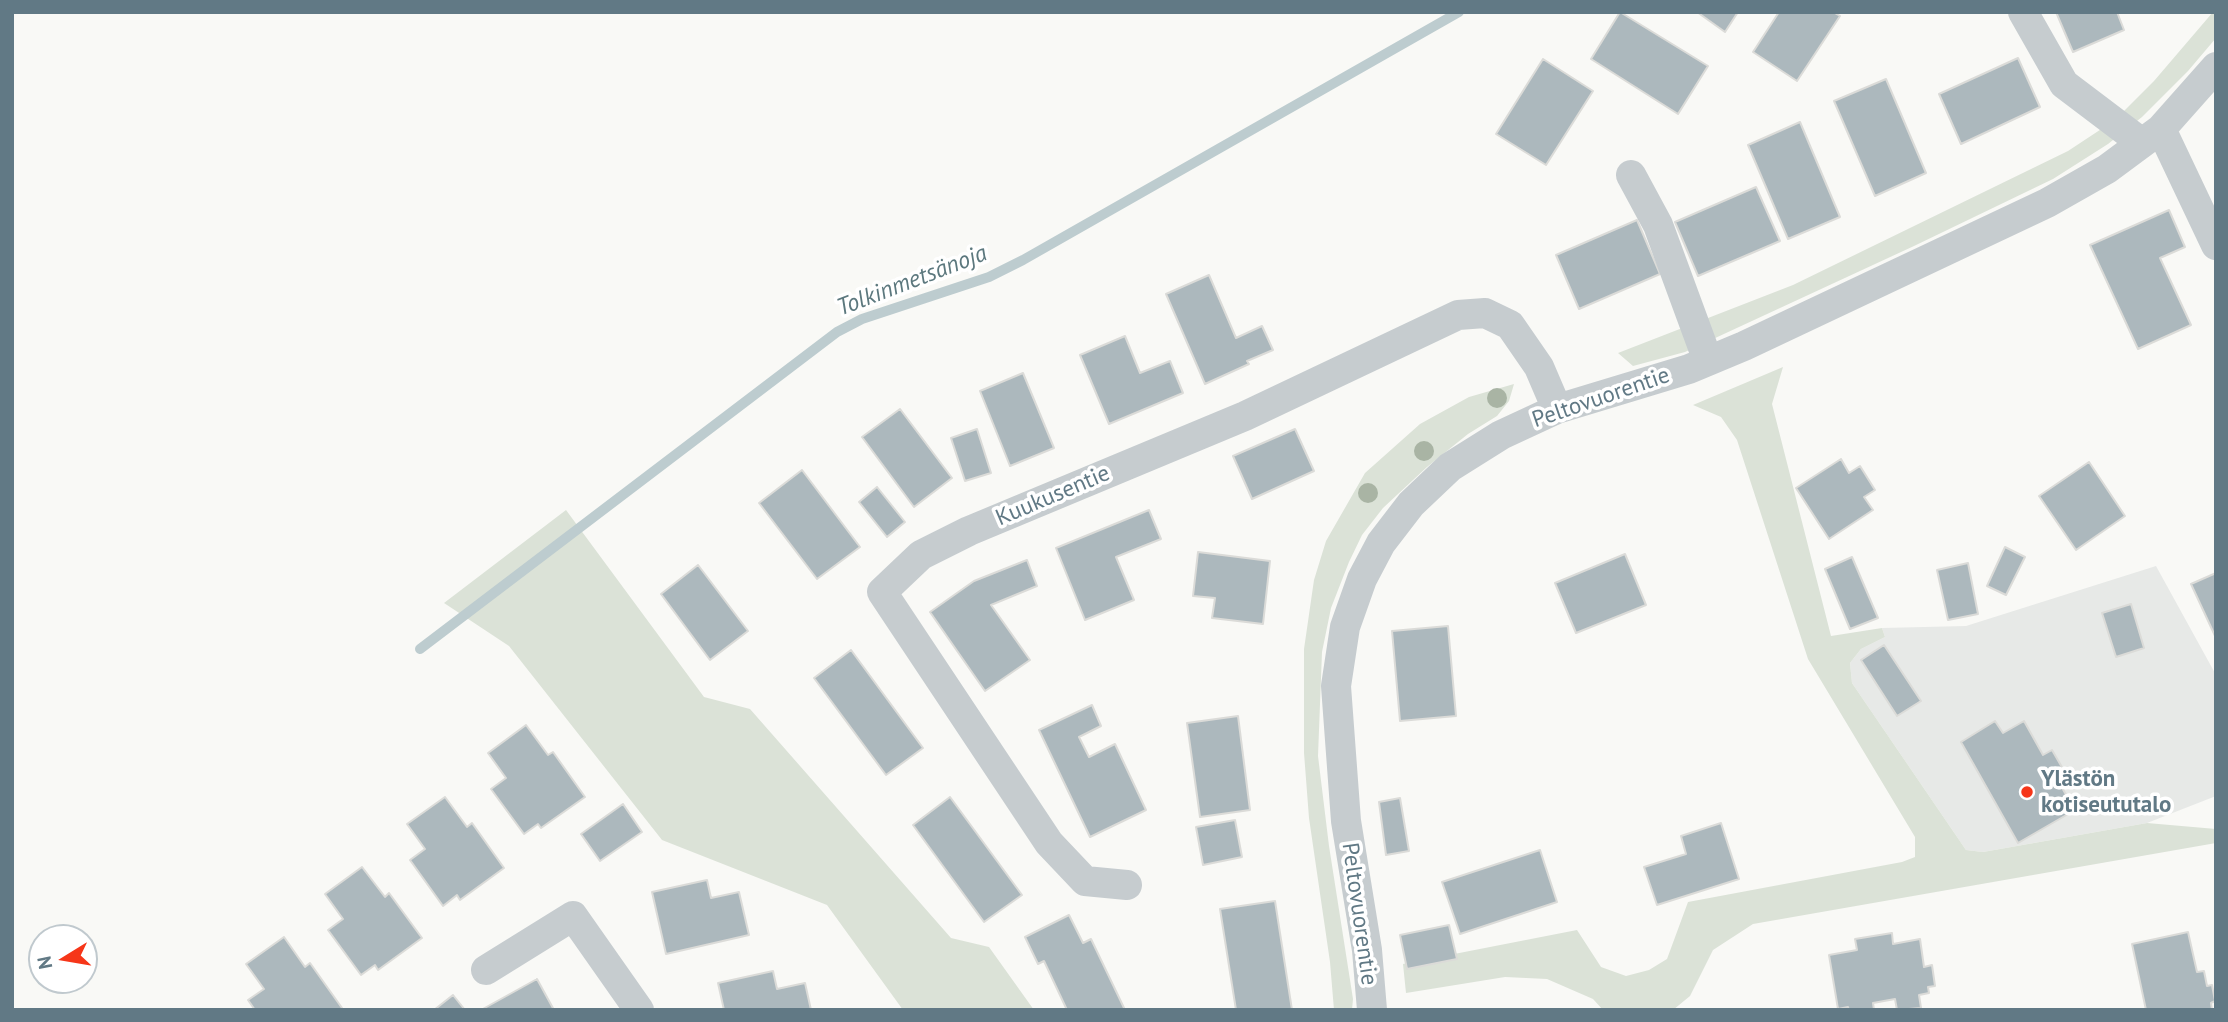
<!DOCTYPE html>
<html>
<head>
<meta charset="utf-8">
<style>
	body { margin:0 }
	#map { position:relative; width:2228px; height:1022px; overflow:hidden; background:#f9f9f6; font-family:"PT Sans",sans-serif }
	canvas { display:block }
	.frame { position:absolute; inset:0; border:14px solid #617985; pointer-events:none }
	.north { position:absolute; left:28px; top:924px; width:70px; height:70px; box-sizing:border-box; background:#fff; border:2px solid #c0c9ce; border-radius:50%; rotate:259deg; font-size:19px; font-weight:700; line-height:28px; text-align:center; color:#617985 }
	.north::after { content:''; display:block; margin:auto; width:24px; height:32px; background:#f63619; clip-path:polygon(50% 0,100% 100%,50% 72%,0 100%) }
</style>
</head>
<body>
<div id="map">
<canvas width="2228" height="1022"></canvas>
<div class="frame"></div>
<div class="north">N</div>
</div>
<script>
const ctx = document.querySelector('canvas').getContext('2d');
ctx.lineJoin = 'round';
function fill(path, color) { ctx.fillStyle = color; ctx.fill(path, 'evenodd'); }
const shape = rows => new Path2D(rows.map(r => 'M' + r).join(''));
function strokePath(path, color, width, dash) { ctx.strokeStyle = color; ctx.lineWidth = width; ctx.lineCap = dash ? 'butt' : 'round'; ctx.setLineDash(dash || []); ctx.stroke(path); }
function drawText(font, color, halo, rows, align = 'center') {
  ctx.font = font + ' "PT Sans",sans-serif'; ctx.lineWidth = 7; ctx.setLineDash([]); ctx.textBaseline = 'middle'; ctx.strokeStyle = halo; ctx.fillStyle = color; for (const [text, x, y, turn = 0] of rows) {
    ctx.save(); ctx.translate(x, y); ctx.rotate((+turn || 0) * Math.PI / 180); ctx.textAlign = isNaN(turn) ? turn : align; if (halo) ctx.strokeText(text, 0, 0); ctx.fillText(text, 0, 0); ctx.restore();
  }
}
const built = shape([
	[2156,566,2216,675,2216,796,2147,823,1983,852,1966,850,1852,683,1850,663,1861,649,1885,637,1882,628,1966,626]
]);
const green = shape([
	[2213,12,2216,12,2216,38,2188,71,2142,117,2108,144,2053,179,1914,246,1685,352,1633,366,1618,353,1793,285,2068,151,2115,120,2154,81],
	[1783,367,1772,404,1831,636,1882,628,1885,637,1861,649,1850,663,1852,683,1966,850,1983,852,2147,823,2216,829,2216,843,1753,924,1713,950,1690,996,1673,1010,1603,1010,1593,999,1547,979,1505,977,1406,993,1403,964,1577,930,1601,967,1626,976,1649,970,1667,959,1688,902,1902,862,1915,857,1915,837,1808,659,1737,440,1721,417,1693,405],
	[1514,384,1509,401,1497,416,1468,434,1427,467,1383,508,1362,535,1349,562,1331,608,1322,652,1318,756,1329,846,1353,999,1352,1010,1334,1010,1330,962,1309,818,1304,753,1304,649,1314,580,1326,541,1365,473,1420,424,1469,397],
	[566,510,704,697,750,709,951,938,989,947,1034,1010,903,1010,827,905,662,840,509,646,444,603]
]);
const stream = shape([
	[420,649,837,332,862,319,989,277,1023,260,1459,12]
]);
const building = shape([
	[1620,12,1708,66,1678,114,1591,59,1620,12],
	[1697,12,1738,12,1725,32,1697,12],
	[1779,12,1833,12,1840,16,1797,81,1753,52,1779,12],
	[2056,12,2117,12,2124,30,2073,52,2056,12],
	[2018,58,2040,107,1961,144,1939,94,2018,58],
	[1543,59,1593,91,1546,165,1496,134,1543,59],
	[1886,79,1926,173,1875,196,1834,101,1886,79],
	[1800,122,1840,217,1788,239,1748,145,1800,122],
	[1756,187,1780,241,1698,276,1675,222,1756,187],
	[2169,210,2185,247,2160,258,2191,325,2138,349,2090,245,2169,210],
	[1637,220,1660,274,1579,309,1556,255,1637,220],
	[1209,275,1236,338,1262,326,1273,350,1247,361,1249,364,1205,384,1166,294,1209,275],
	[1125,336,1140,373,1170,361,1183,393,1109,424,1080,355,1125,336],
	[1023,373,1054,448,1010,466,980,391,1023,373],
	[900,409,952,478,914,507,862,437,900,409],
	[977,429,991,473,965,481,951,438,977,429],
	[1295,429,1314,471,1252,499,1233,456,1295,429],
	[1841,459,1849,473,1860,466,1875,490,1864,497,1873,510,1829,539,1796,488,1841,459],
	[2089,462,2125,516,2076,550,2039,496,2089,462],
	[802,470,860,547,817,579,759,503,802,470],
	[877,487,905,522,887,537,859,502,877,487],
	[1149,510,1161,539,1116,557,1134,600,1085,620,1056,548,1149,510],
	[2005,547,2025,557,2006,595,1987,586,2005,547],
	[1198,552,1270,561,1263,624,1212,618,1215,598,1193,596,1198,552],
	[1625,554,1646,605,1576,633,1555,583,1625,554],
	[1852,557,1878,618,1850,629,1825,569,1852,557],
	[1027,560,1037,586,991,605,1030,660,985,691,930,612,974,581,1027,560],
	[1968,563,1978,614,1948,620,1937,570,1968,563],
	[698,565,748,631,710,660,661,594,698,565],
	[2216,573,2216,638,2191,584,2216,573],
	[2131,604,2144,648,2116,657,2102,613,2131,604],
	[1448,626,1456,716,1400,721,1392,631,1448,626],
	[1884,645,1921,701,1897,716,1861,660,1884,645],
	[851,650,923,748,886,775,814,678,851,650],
	[1092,705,1101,726,1079,737,1089,757,1115,744,1146,810,1090,837,1039,730,1092,705],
	[1238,716,1250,810,1200,817,1187,723,1238,716],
	[1995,721,2003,733,2024,721,2043,755,2052,750,2063,769,2054,774,2075,810,2018,843,1961,742,1995,721],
	[526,725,548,755,553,752,585,797,541,828,538,824,524,834,491,789,506,778,488,753,526,725],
	[445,797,467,827,472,823,504,868,460,900,457,895,443,906,410,860,425,849,407,824,445,797],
	[950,797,1022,895,984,922,913,825,950,797],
	[1400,798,1409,851,1386,855,1379,802,1400,798],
	[623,804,642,832,600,861,581,834,623,804],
	[1235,820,1242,857,1203,865,1196,827,1235,820],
	[1721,823,1739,879,1657,905,1644,867,1686,854,1681,836,1721,823],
	[1540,850,1557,902,1460,934,1442,882,1540,850],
	[362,867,385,897,389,893,422,938,378,970,375,965,361,975,328,930,343,919,325,894,362,867],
	[707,880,711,898,739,892,749,935,666,954,652,892,707,880],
	[1275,901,1292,1010,1236,1010,1220,909,1275,901],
	[1069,915,1083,943,1091,939,1125,1010,1067,1010,1044,961,1038,964,1025,937,1069,915],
	[1449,925,1457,959,1407,969,1400,935,1449,925],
	[2188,932,2197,972,2204,971,2207,986,2212,985,2215,1001,2211,1003,2212,1010,2146,1010,2132,944,2188,932],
	[1892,933,1893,944,1920,939,1924,967,1932,965,1935,986,1928,987,1929,993,1919,995,1921,1008,1897,1010,1895,999,1873,1003,1874,1010,1849,1010,1848,1007,1838,1009,1829,955,1857,950,1855,939,1892,933],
	[284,937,305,967,310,963,342,1008,340,1010,255,1010,248,1000,264,989,246,964,284,937],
	[773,971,777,989,805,983,811,1010,724,1010,718,983,773,971],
	[537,979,554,1010,481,1010,537,979],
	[453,995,465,1010,434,1010,453,995]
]);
const minor = shape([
	[2023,12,2064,84,2142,143],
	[2161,129,2216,245],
	[1631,175,1658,225,1708,361],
	[1127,885,1085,881,1049,843,882,592,921,555,969,531,1245,416,1458,315,1485,313,1510,325,1539,367,1557,409],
	[486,970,573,916,639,1010],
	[1372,1010,1367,950,1346,821,1336,686,1345,627,1362,579,1381,543,1411,504,1450,467,1501,435,1557,409,1689,369,1744,346,2047,203,2107,169,2161,129,2216,67]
]);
const trees = [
	[1497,398],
	[1424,451],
	[1368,493]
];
const markers = [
	[2027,792,7,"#f63619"]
];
const streetNames = [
	["Peltovuorentie",1601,398,-19],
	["Kuukusentie",1053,496,-23],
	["Peltovuorentie",1359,914,82]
];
const poiNames = [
	["Ylästön",2041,779],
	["kotiseututalo",2041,805]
];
const waterNames = [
	["Tolkinmetsänoja",912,281,-21]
];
fill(built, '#e7e9e7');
fill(green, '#dbe2d7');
strokePath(stream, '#bdcccf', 10);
fill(building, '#acb8bd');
strokePath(building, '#dbdbd8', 2);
strokePath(minor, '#c6cccf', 30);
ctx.fillStyle = '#a9b4a4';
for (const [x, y] of trees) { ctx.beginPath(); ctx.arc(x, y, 10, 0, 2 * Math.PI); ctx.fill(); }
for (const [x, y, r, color] of markers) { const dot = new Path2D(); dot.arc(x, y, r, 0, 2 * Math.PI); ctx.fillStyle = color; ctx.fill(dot); strokePath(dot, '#fff', 2.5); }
drawText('23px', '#617985', '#fff', streetNames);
drawText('bold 23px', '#617985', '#fff', poiNames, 'left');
drawText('italic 24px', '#5c787e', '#fff', waterNames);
</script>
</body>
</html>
